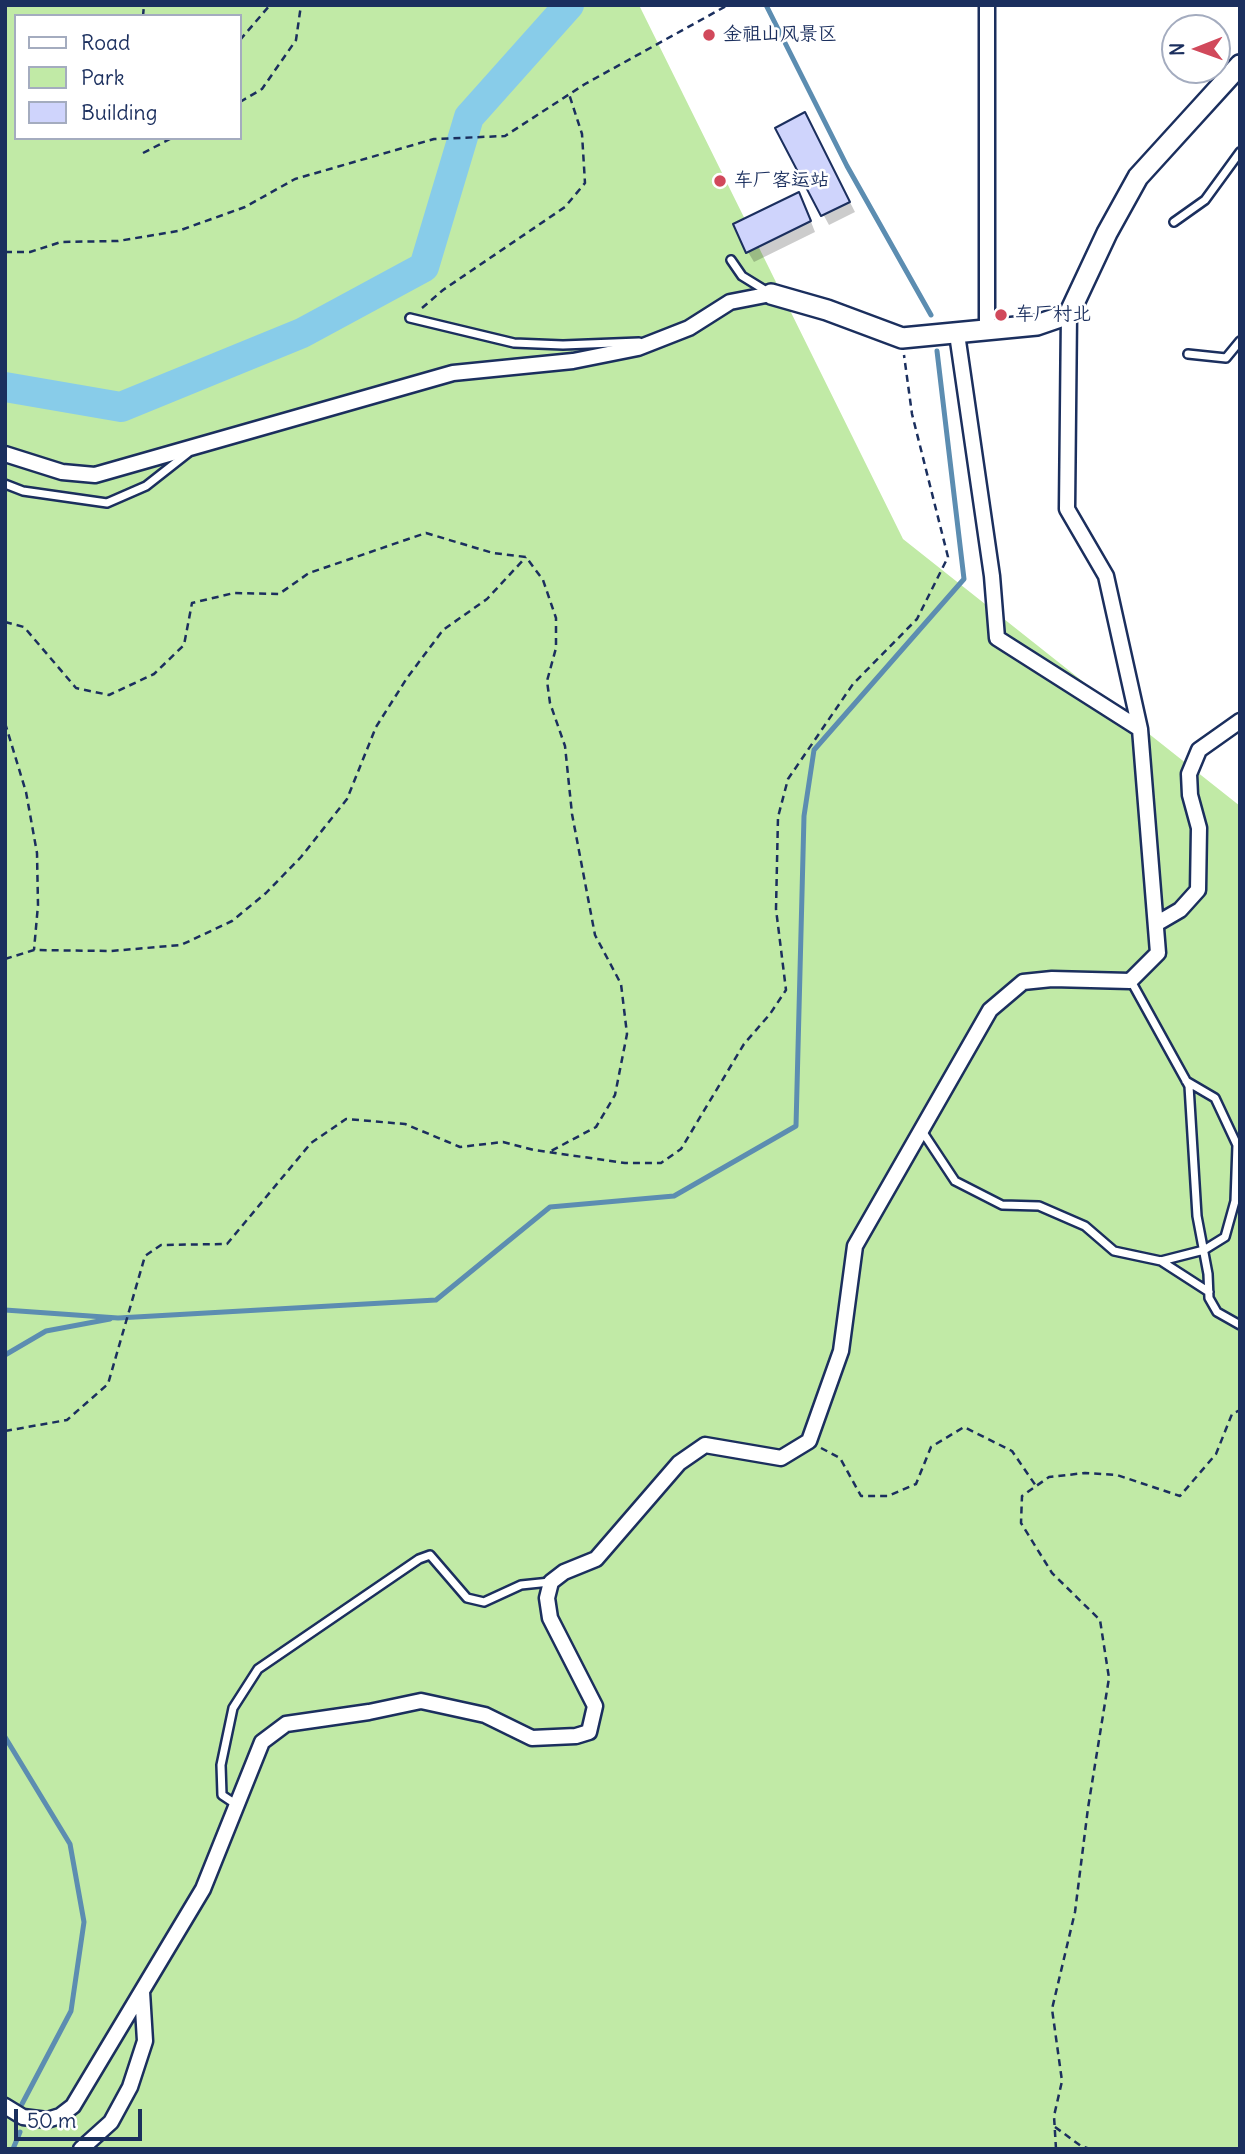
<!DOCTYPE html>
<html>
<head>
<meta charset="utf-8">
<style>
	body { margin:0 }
	#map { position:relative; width:1245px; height:2154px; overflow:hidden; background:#fff; font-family:Delius,sans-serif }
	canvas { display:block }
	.frame { position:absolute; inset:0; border:7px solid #1b2f5e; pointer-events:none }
	.legend { position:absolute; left:14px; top:14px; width:228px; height:126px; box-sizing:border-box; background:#fff; border:2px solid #a4acbf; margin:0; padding:9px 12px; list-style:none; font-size:21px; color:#1b2f5e }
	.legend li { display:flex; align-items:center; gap:14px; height:35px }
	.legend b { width:35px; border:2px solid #a4acbf }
	.north { position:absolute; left:1161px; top:14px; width:70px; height:70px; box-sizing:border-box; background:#fff; border:2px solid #a4acbf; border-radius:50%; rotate:269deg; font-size:19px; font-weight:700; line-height:28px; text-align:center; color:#1b2f5e }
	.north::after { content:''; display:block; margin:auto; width:24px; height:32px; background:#d1495b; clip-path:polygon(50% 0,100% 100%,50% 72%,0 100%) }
	.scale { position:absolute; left:14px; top:2109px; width:128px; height:32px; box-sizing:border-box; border:4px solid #1b2f5e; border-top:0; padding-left:9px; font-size:21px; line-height:24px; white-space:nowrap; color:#1b2f5e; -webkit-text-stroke:5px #fff; paint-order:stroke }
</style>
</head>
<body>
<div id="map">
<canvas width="1245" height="2154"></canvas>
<div class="frame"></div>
<ul class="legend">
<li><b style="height:9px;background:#fff"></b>Road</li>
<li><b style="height:19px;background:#c1eaa6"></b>Park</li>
<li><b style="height:19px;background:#cfd4fc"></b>Building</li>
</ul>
<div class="north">N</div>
<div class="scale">50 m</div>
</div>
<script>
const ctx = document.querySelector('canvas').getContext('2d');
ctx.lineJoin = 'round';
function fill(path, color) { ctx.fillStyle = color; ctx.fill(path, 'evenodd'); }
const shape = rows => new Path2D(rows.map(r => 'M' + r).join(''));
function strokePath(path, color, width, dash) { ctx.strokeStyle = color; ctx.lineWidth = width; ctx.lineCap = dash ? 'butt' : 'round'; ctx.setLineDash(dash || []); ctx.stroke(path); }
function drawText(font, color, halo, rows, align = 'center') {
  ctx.font = font + ' Delius,"LXGW WenKai TC",sans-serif'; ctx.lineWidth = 5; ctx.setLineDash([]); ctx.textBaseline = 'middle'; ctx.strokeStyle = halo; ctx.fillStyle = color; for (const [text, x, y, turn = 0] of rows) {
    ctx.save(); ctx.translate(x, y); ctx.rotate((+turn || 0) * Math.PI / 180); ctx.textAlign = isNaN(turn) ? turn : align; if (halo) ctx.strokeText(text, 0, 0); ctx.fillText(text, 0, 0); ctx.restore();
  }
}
const green = shape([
	[5,5,639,5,903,539,1240,806,1240,2149,5,2149],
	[16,16,240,16,240,138,16,138]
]);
const shadow = shape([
	[810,124,855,212,829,225,777,129],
	[804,204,815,232,754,262,748,252]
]);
const stream = shape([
	[766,5,847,166,931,315],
	[5,1310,118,1318,436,1300,550,1207,674,1196,796,1126,804,816,814,750,964,579,937,351],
	[5,1355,46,1331,110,1319],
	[5,1737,70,1844,84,1922,71,2011,22,2104],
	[13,2149,20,2132]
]);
const river = shape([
	[5,387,121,407,302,333,424,267,469,117,569,5]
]);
const building = shape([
	[805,112,850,202,821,216,775,128,805,112],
	[799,192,811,221,746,253,733,224,799,192]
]);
const path = shape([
	[143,16,144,5],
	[240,40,270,5],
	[240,102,262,89,296,40,301,5],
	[143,153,172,138],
	[5,252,30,252,61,242,118,241,178,231,245,207,295,179,434,139,505,136,585,84,728,5],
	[422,308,443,290,565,207,585,183,582,134,569,94],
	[5,622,24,627,76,688,109,695,154,674,184,645,192,603,234,593,279,594,309,573,426,533,493,553,526,557,543,580,556,618,556,648,547,681,550,703,565,746,572,814,595,935,621,984,627,1034,615,1095,596,1127,551,1151],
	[5,723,26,792,37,853,38,905,34,950],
	[5,959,34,950,111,951,181,945,232,921,266,893,301,857,347,799,376,727,407,678,443,630,487,599,526,557],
	[5,1431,67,1420,108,1384,145,1256,161,1245,227,1244,311,1143,346,1119,405,1124,460,1147,503,1142,534,1150,625,1163,661,1163,681,1149,744,1044,770,1014,786,990,776,909,778,817,788,779,853,684,917,619,948,557,912,414,904,355],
	[821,1448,840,1458,861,1496,888,1496,916,1484,931,1447,964,1427,1012,1451,1036,1486],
	[1055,2127,1081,2146,1090,2149],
	[1056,2149,1054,2116,1062,2081,1052,2009,1075,1912,1088,1808,1109,1678,1100,1620,1052,1573,1021,1523,1022,1496,1049,1477,1085,1473,1117,1475,1180,1496,1216,1454,1232,1414,1240,1410]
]);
const lane = shape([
	[1174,222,1205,200,1240,152],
	[731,260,742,276,768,292],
	[410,318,514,343,563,345,639,342],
	[1188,354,1226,358,1240,341],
	[5,484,23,491,107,503,146,486,188,453],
	[1131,981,1189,1086,1197,1216,1208,1274,1209,1298,1217,1312,1240,1325],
	[922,1131,955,1181,1002,1205,1039,1206,1085,1226,1114,1251,1161,1261,1204,1250,1225,1237,1235,1201,1237,1145,1215,1098,1186,1081],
	[1161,1261,1209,1292],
	[237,1805,222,1795,221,1765,233,1708,258,1669,419,1559,430,1555,467,1598,484,1602,521,1585,550,1582]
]);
const street = shape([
	[987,5,987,331],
	[957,334,992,576,997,638,1140,729],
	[5,454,62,472,95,475,453,373,573,361,638,348,689,328,730,302,771,294],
	[1156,924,1180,910,1198,890,1199,828,1190,795,1189,774,1199,750,1240,721],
	[5,2106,23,2117,47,2120,60,2116,73,2106,203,1889,262,1742,286,1724,369,1712,421,1701,485,1715,532,1738,576,1736,589,1732,595,1706,550,1618,547,1598,551,1582,564,1572,596,1559,679,1463,705,1445,781,1458,809,1441,841,1351,855,1246,990,1010,1023,982,1052,979,1130,981,1158,953,1140,729,1106,576,1067,509,1069,314],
	[81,2149,111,2122,130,2087,145,2041,142,1992]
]);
const secondary = shape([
	[771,294,827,310,902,338,1037,325,1069,314,1107,233,1138,177,1240,65]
]);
const markers = [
	[709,35,7,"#d1495b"],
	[720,181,7,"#d1495b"],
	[1001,315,7,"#d1495b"]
];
const poiNames = [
	["金祖山风景区",723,35],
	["车厂客运站",734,181],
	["车厂村北",1015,315]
];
fill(green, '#c1eaa6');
fill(shadow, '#0003');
strokePath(stream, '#5c8db1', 5);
strokePath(river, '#88cce9', 30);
fill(building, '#cfd4fc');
strokePath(building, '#1b2f5e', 2);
strokePath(lane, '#1b2f5e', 12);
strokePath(street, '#1b2f5e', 19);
strokePath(secondary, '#1b2f5e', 24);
strokePath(path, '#1b2f5e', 2.5, [7, 5]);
strokePath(lane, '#fff', 7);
strokePath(street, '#fff', 14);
strokePath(secondary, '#fff', 19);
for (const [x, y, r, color] of markers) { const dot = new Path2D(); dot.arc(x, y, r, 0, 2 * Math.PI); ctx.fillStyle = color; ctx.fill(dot); strokePath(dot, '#fff', 2.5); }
drawText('19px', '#1b2f5e', '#fff', poiNames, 'left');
</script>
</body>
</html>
